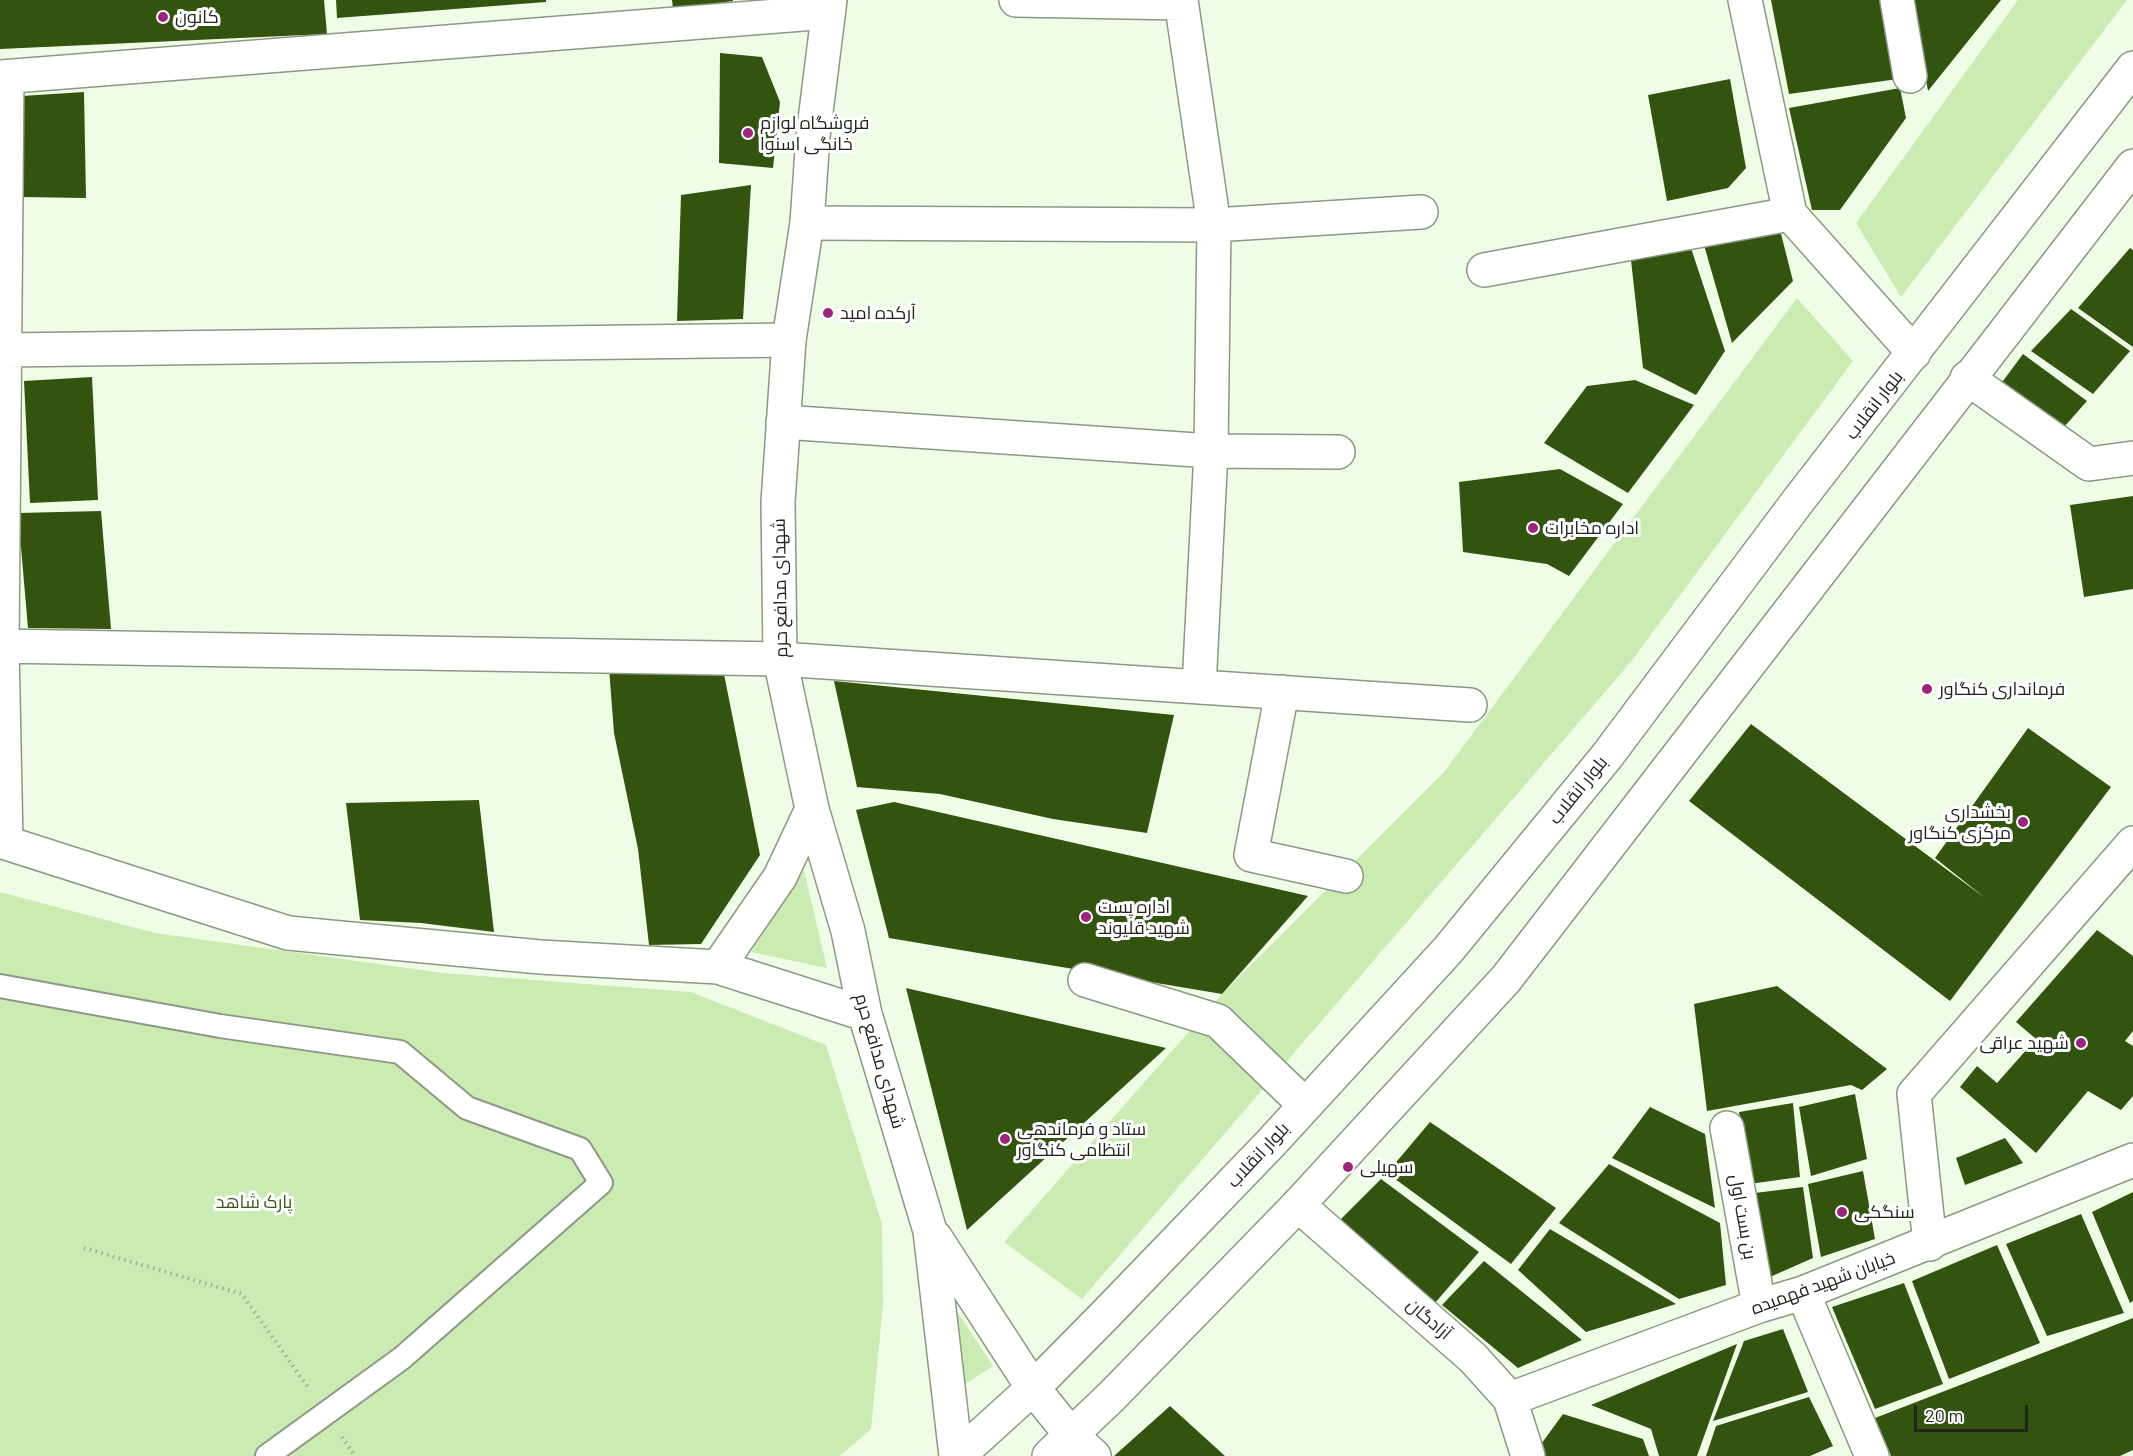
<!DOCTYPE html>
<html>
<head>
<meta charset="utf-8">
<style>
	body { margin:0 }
	#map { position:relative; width:2133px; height:1456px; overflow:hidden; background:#f0fde6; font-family:Barlow,sans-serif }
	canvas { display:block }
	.scale { position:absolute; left:1914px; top:1405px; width:114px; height:27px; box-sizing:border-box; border:3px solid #20251c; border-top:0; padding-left:8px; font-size:18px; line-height:21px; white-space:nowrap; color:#20251c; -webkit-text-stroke:4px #fff; paint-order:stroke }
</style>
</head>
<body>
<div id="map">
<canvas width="2133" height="1456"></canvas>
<div class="scale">20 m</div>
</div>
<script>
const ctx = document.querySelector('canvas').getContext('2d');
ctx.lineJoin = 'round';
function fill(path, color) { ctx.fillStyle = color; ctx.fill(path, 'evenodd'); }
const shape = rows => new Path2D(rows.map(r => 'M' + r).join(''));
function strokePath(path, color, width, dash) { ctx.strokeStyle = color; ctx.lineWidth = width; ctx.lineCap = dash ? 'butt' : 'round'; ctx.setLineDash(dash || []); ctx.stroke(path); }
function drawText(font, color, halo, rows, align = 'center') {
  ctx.font = font + ' Barlow,Cairo,sans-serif'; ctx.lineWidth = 6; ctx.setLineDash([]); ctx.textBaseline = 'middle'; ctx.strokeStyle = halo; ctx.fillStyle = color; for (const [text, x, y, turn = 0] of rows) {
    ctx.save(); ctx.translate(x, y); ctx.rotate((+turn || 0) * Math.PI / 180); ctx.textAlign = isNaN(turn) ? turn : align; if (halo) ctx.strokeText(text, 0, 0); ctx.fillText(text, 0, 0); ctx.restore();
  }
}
const green = shape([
	[2018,0,2127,0,1901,297,1856,223],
	[1797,298,1853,361,1630,663,1082,1299,1004,1242,1222,994,1444,772],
	[804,870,827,968,751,952],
	[0,892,155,933,443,973,691,992,826,1045,882,1224,883,1304,871,1429,840,1456,0,1456],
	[945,1293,993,1366,959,1388]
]);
const building = shape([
	[0,0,324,0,327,34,0,49],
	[336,0,546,0,546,2,337,18],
	[672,0,733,0,733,1,673,9],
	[1771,0,1884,0,1898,79,1789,94],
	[1912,0,2001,0,1928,91],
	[720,53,762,57,780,102,773,168,719,163],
	[1730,79,1746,168,1728,188,1667,201,1648,95],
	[1900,88,1906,118,1840,210,1812,210,1789,108],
	[84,92,86,198,21,197,22,96],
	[751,185,743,319,677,321,681,195],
	[1780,230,1793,281,1732,343,1704,245],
	[1691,248,1725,351,1696,395,1643,368,1631,260],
	[2130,248,2133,250,2133,347,2078,308],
	[2071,309,2130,351,2093,394,2031,351],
	[2023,354,2087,401,2042,452,1983,408],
	[92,377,98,500,30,503,24,381],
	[1635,380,1694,405,1628,493,1544,443,1587,386],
	[1560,469,1623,504,1569,576,1547,564,1463,552,1459,482],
	[2133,496,2133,589,2084,597,2070,505],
	[101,511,111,629,28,628,18,513],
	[609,668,724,674,760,855,701,944,649,945,638,849,614,733],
	[834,681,1174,715,1147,833,1053,819,940,794,857,787],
	[1751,724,1985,898,1935,858,2028,728,2111,787,1950,1001,1689,801],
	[479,800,494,932,421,923,360,920,346,803],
	[894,802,1308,896,1222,994,889,938,856,810],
	[2097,930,2133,956,2133,1031,2125,1041,2133,1046,2133,1096,2121,1110,2088,1091,2036,1153,1960,1087,1977,1066,1997,1083,2036,1039,2016,1022],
	[1777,986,1887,1069,1862,1090,1851,1085,1707,1111,1694,1004],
	[906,988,1166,1048,967,1230],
	[1855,1094,1867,1159,1811,1176,1799,1107],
	[1793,1103,1800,1177,1749,1184,1739,1112],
	[1650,1107,1705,1134,1715,1208,1612,1158],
	[1430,1122,1556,1208,1511,1264,1387,1173],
	[2005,1138,2023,1163,1965,1185,1956,1158],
	[1609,1164,1720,1223,1726,1285,1679,1299,1559,1223],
	[1863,1171,1875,1239,1821,1257,1808,1184],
	[1381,1179,1479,1252,1435,1303,1336,1224],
	[1803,1187,1813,1258,1770,1277,1755,1193],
	[2133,1192,2133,1301,2130,1303,2092,1212],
	[2081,1214,2124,1313,2047,1336,2006,1244],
	[1550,1229,1676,1304,1586,1332,1518,1270],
	[1997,1245,2040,1343,1949,1379,1912,1281],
	[1484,1261,1582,1340,1518,1368,1442,1305],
	[1904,1283,1943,1384,1875,1409,1832,1307],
	[2133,1318,2133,1450,2120,1456,1891,1456,1875,1418],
	[1783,1329,1808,1392,1713,1421,1744,1341],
	[1737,1344,1697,1456,1659,1456,1651,1429,1591,1405],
	[1809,1397,1833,1446,1810,1456,1706,1456,1716,1426],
	[1170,1406,1225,1456,1114,1456],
	[1563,1414,1643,1439,1649,1456,1542,1456,1539,1447]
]);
const path = shape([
	[84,1248,242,1294,309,1389],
	[342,1437,355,1456]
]);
const lane = shape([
	[0,986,220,1026,400,1052,467,1108,580,1149,601,1183,402,1358,267,1456]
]);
const street = shape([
	[1016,0,1181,3],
	[1181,0,1214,225,1211,451,1199,687],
	[1745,0,1790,214,1914,353],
	[1897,0,1910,76],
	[0,77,828,12],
	[807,223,1214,225,1421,212],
	[1484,270,1790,214],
	[5,350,789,340],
	[1967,378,2089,464,2133,458],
	[783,422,1211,451,1338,452],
	[0,646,780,659,1470,705],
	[1282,692,1251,855,1346,876],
	[6,842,2,646,7,77],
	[1085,980,1218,1021,1305,1105],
	[1727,1128,1759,1306],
	[1298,1205,1473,1358,1510,1399,1528,1456],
	[1930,1244,1914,1094,2133,843],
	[1803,1293,1872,1456],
	[1510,1399,1759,1306,1803,1293,2133,1160],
	[1071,1435,1094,1456]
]);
const secondary = shape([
	[830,0,813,136,807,223,789,340,778,502,780,659,812,809,848,931,865,1014,930,1231,956,1456],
	[0,841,288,933,540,957,718,967,865,1014],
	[718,967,780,877,812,809],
	[935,1237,1033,1388,1071,1435]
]);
const primary = shape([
	[958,1456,1033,1388,1107,1313,1270,1144,1448,950,1607,756,1798,501,2133,68],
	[1049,1456,1112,1396,1298,1205,1506,979,2133,166]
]);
const markers = [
	[163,17,6,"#9d237b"],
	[748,133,6,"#9d237b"],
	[828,313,6,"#9d237b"],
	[1533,528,6,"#9d237b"],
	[1927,689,6,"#9d237b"],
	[2023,822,6,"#9d237b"],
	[1086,917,6,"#9d237b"],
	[2081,1043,6,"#9d237b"],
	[1005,1139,6,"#9d237b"],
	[1348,1167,6,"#9d237b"],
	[1842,1212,6,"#9d237b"]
];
const poiNames = [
	["کانون",175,17],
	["فروشگاه لوازم",760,123],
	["خانگی اسنوا",760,144],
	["آرکده امید",840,313],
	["اداره مخابرات",1545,528],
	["فرمانداری کنگاور",1939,689],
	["بخشداری",2011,812,"right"],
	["مرکزی کنگاور",2011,833,"right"],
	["اداره پست",1098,907],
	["شهید قلیوند",1098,928],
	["شهید عراقی",2069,1043,"right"],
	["ستاد و فرماندهی",1017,1129],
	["انتظامی کنگاور",1017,1150],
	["سهیلی",1360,1167],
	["سنگکی",1854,1212]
];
const streetNames = [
	["بلوار انقلاب",1874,405,-52],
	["شهدای مدافع حرم",780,588,-91],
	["بلوار انقلاب",1578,790,-51],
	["شهدای مدافع حرم",880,1061,74],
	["بلوار انقلاب",1258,1155,-47],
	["بن بست اول",1743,1217,80],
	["خیابان شهید فهمیده",1823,1283,-20],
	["آزادگان",1429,1319,41]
];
const parkNames = [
	["پارک شاهد",254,1202]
];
fill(green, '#caebb1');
fill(building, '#33540f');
strokePath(lane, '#8c9883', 26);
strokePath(street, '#8c9883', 36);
strokePath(secondary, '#8c9883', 36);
strokePath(primary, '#8c9883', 36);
strokePath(path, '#a2ac9a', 4, [1.5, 4.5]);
strokePath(lane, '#fff', 22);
strokePath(street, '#fff', 33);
strokePath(secondary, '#fff', 33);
strokePath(primary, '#fff', 33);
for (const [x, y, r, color] of markers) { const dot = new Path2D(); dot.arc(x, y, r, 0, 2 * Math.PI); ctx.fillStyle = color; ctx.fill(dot); strokePath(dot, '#fff', 2); }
drawText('18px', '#20251c', '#fff', poiNames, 'left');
drawText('18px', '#20251c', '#fff', streetNames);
drawText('18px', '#3a581c', '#fff', parkNames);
</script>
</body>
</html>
